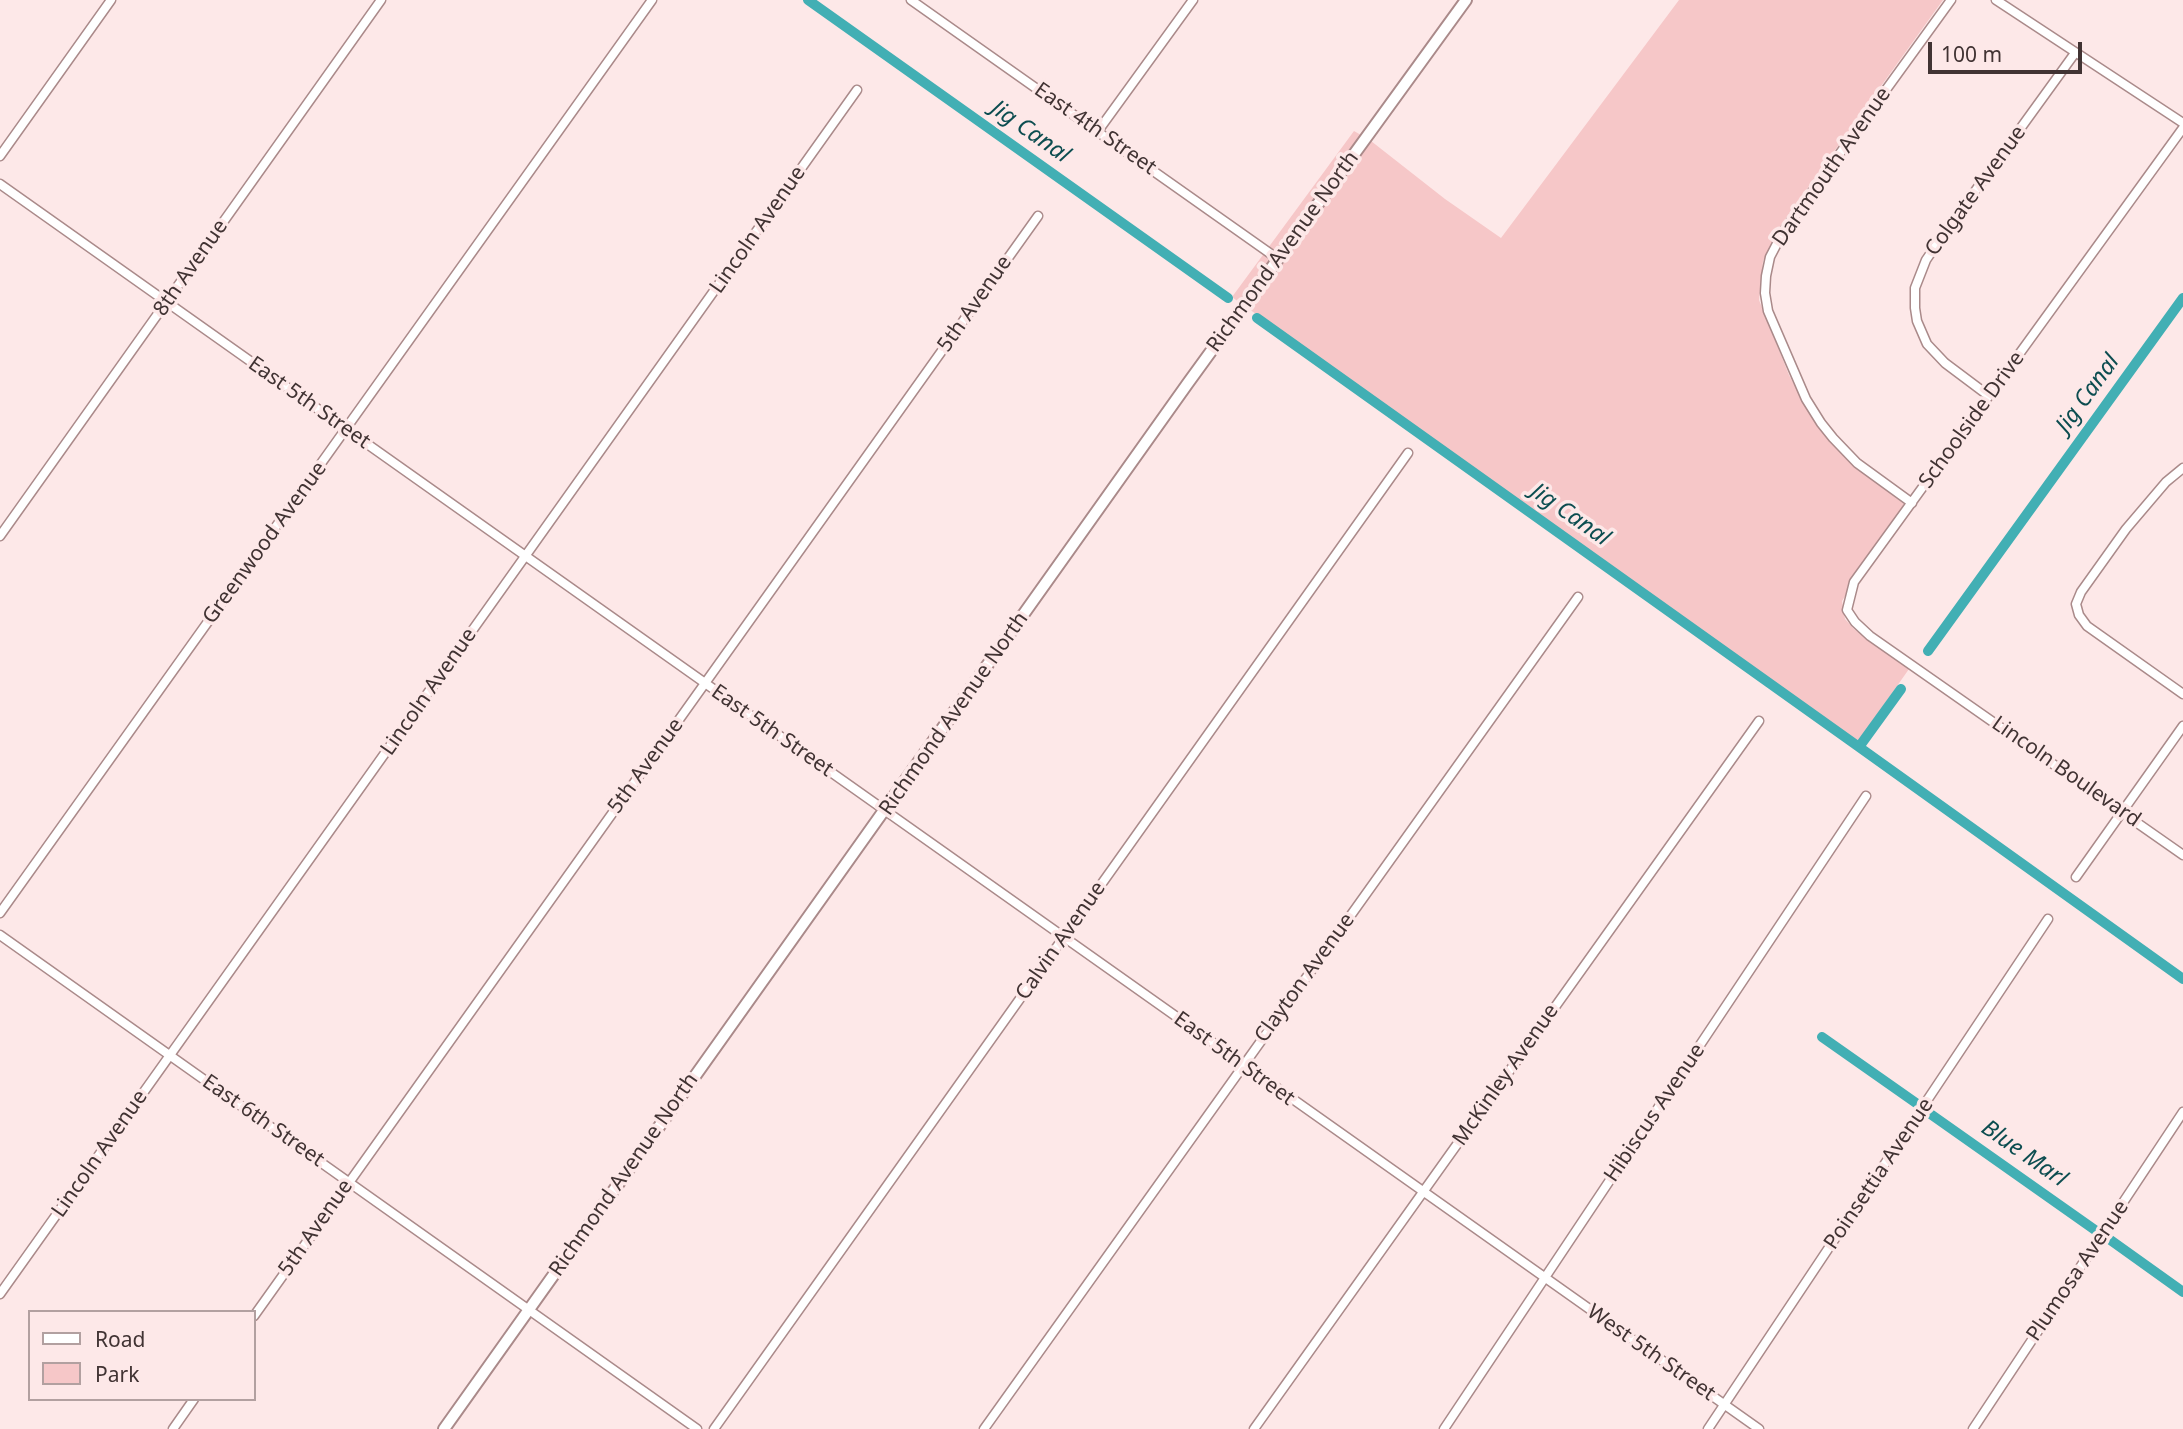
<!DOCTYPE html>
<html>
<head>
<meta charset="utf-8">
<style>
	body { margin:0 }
	#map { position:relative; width:2183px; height:1429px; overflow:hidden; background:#fde8e8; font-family:"Noto Sans",sans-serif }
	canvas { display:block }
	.legend { position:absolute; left:28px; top:1310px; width:228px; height:91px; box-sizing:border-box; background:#fde8e8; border:2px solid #b2a0a0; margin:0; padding:9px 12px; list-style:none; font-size:21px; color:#413333 }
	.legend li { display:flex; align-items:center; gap:14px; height:35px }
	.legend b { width:35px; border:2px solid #b2a0a0 }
	.scale { position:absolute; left:1928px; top:42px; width:154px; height:32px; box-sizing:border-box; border:4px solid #413333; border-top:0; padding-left:9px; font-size:21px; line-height:24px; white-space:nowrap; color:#413333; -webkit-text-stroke:5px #fde8e8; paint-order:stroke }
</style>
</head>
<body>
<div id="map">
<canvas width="2183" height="1429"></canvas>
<ul class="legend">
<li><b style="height:9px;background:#fff"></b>Road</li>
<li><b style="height:19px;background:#f6c7c8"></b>Park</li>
</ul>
<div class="scale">100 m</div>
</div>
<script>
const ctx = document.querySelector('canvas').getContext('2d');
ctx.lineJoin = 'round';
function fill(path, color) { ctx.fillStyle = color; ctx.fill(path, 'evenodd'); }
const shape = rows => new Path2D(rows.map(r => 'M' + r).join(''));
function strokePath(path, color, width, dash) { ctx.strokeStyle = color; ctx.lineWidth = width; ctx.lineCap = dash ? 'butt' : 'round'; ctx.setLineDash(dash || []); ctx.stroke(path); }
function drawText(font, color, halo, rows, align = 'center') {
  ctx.font = font + ' "Noto Sans",sans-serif'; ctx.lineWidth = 7; ctx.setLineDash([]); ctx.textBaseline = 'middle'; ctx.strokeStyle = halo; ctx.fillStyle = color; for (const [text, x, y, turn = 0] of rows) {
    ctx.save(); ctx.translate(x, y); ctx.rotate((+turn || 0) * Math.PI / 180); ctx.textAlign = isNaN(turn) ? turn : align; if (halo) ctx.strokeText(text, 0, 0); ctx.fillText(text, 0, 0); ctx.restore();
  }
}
const green = shape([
	[1679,0,1943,0,1781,225,1763,261,1759,300,1789,375,1808,411,1830,440,1851,463,1904,504,1842,601,1845,619,1854,629,1909,669,1854,747,1249,309,1371,141,1445,199,1501,238],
	[1354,131,1361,135,1240,303,1232,297]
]);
const canal = shape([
	[808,0,1228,298],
	[1257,318,1859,747,1901,689],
	[1928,651,2183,298],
	[1859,747,2183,979],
	[1822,1037,1916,1103],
	[1929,1113,2095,1230],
	[2109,1239,2183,1292]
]);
const minor = shape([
	[911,0,1278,259],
	[1996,0,2183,123],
	[2183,128,1854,582,1847,610,1855,622,1870,636,2183,855],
	[1098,131,1193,0],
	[0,156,111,0],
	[0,184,1759,1429],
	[1989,396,1945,363,1927,344,1917,321,1915,308,1915,288,1926,260,1939,241,2075,53],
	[2183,468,2166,482,2126,529,2081,592,2076,604,2079,615,2087,626,2183,694],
	[1912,503,1857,463,1833,438,1821,423,1806,399,1768,311,1765,293,1766,276,1770,257,1783,232,1951,0],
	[0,536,381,0],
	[2076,877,2183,726],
	[0,913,652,0],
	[0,935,697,1429],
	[0,1294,857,90],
	[254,1316,1038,216],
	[173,1429,194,1399],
	[714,1429,1408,453],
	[984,1429,1578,597],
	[1254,1429,1759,721],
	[1444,1429,1866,796],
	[1708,1429,2048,919],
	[1973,1429,2183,1112]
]);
const tertiary = shape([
	[444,1429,1188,383,1466,0]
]);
const streetNames = [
	["East 4th Street",1095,129,35],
	["Dartmouth Avenue",1832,167,-55],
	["Colgate Avenue",1976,191,-54],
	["Lincoln Avenue",758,230,-55],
	["Richmond Avenue North",1283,252,-54],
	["8th Avenue",191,268,-55],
	["5th Avenue",975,304,-55],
	["East 5th Street",309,403,35],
	["Schoolside Drive",1972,420,-54],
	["Greenwood Avenue",265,543,-54],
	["Lincoln Avenue",429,692,-55],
	["Richmond Avenue North",954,714,-55],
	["East 5th Street",772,731,35],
	["5th Avenue",646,766,-54],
	["Lincoln Boulevard",2066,772,35],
	["Calvin Avenue",1061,941,-55],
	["Clayton Avenue",1305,978,-54],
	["East 5th Street",1234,1059,36],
	["McKinley Avenue",1506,1075,-55],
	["Hibiscus Avenue",1655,1113,-56],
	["East 6th Street",263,1121,35],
	["Lincoln Avenue",100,1154,-55],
	["Poinsettia Avenue",1879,1174,-56],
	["Richmond Avenue North",624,1175,-55],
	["5th Avenue",316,1228,-55],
	["Plumosa Avenue",2078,1271,-56],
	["West 5th Street",1651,1353,35]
];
const waterNames = [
	["Jig Canal",1030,132,35],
	["Jig Canal",2088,394,-54],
	["Jig Canal",1570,515,35],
	["Blue Marl",2024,1154,35]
];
fill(green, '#f6c7c8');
strokePath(canal, '#42afb4', 10);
strokePath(minor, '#aa8a8a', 11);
strokePath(tertiary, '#aa8a8a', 14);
strokePath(minor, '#fff', 8);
strokePath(tertiary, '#fff', 10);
drawText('21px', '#413333', '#fde8e8', streetNames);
drawText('italic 23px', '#0c4d50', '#fde8e8', waterNames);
</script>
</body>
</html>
